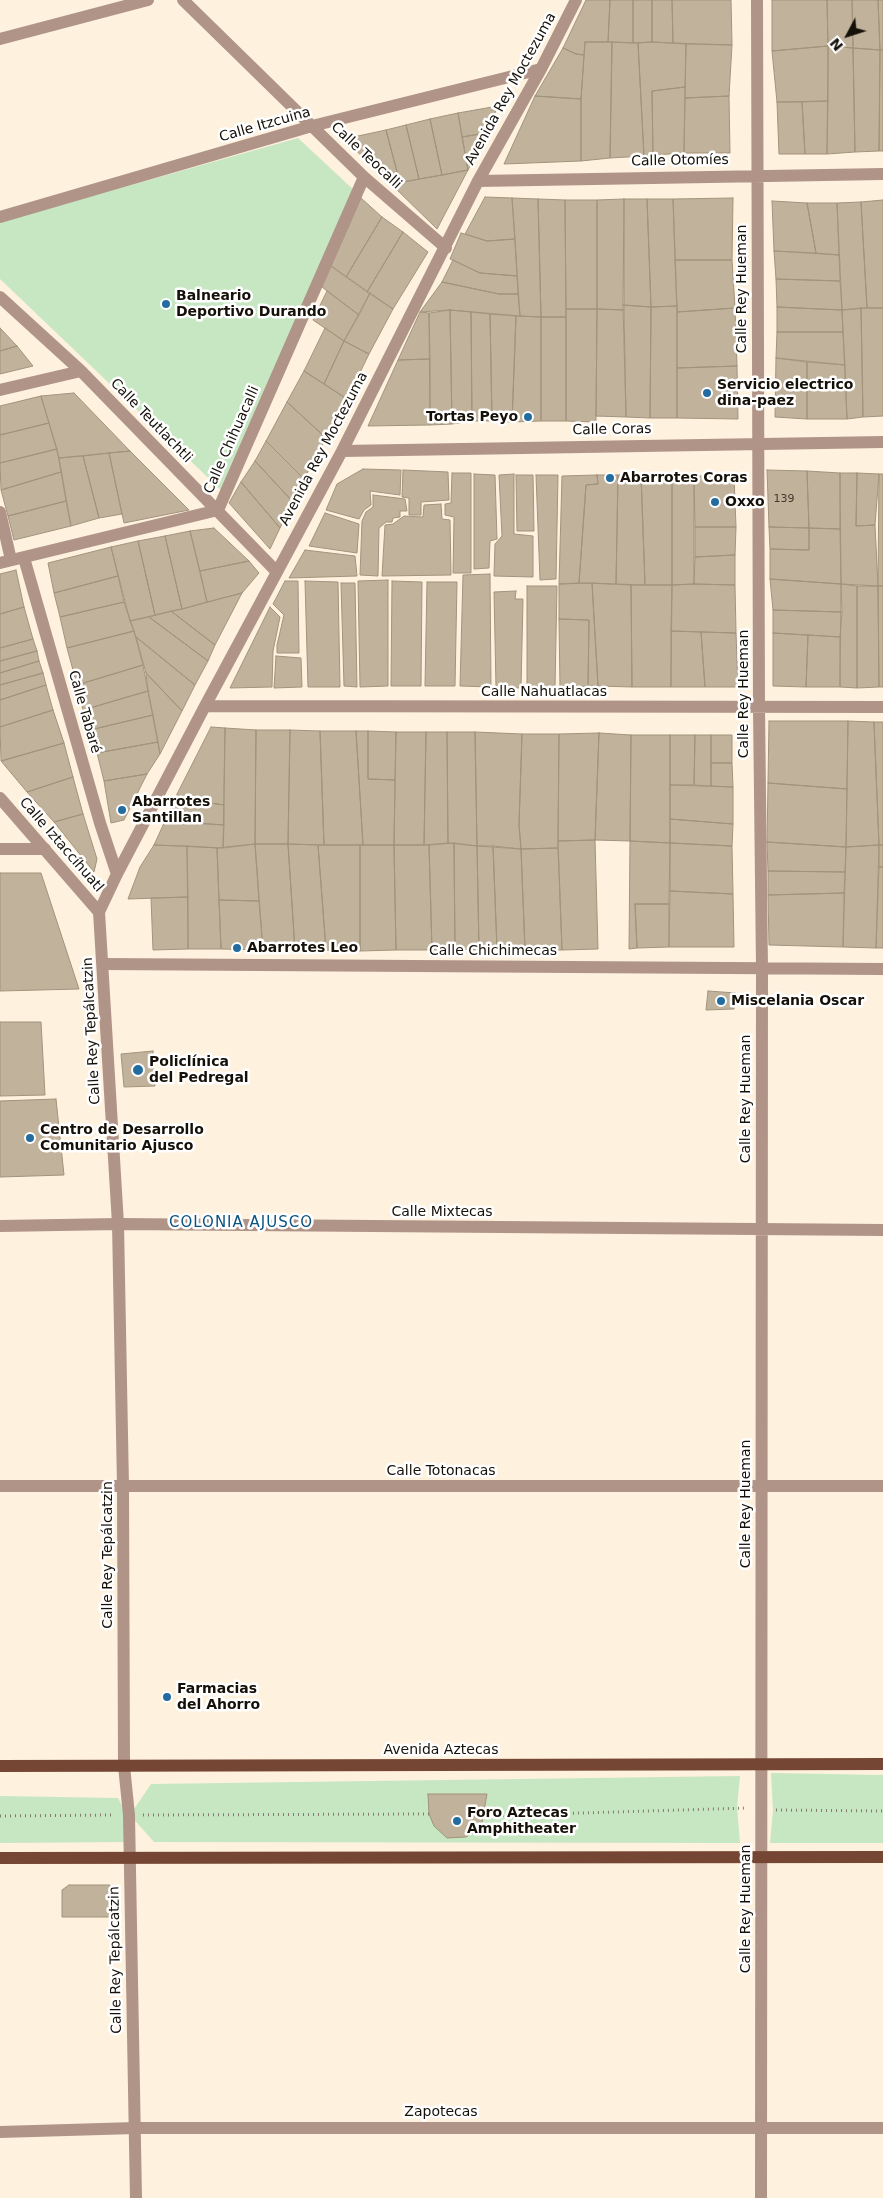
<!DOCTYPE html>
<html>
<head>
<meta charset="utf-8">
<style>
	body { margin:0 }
	#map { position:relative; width:883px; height:2198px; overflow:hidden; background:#fef1de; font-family:"DejaVu Sans",sans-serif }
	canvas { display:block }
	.north { position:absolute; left:823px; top:10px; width:50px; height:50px; -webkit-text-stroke:4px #fff; paint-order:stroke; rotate:230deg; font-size:14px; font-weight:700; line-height:20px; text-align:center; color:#151008 }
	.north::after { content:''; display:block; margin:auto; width:18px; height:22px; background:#151008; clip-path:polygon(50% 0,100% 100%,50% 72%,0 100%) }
</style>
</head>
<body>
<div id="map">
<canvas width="883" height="2198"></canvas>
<div class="north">N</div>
</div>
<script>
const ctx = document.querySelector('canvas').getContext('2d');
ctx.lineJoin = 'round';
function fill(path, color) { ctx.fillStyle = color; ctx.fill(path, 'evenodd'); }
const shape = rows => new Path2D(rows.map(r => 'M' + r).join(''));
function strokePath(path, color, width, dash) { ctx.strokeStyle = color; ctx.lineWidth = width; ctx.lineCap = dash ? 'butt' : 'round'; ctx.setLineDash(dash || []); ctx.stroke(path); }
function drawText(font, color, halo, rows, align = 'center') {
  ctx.font = font + ' "DejaVu Sans",sans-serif'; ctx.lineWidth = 5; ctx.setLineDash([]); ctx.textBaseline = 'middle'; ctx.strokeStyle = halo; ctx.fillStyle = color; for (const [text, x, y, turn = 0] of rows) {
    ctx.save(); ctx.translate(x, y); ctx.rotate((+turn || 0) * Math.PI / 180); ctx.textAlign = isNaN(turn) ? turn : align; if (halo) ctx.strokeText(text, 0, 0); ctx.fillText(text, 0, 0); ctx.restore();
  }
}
const green = shape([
	[298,138,356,192,221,490,0,279,0,222],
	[771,1773,883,1775,883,1843,770,1843,773,1811],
	[740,1776,737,1807,740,1843,154,1842,130,1815,151,1784],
	[0,1796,118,1798,127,1815,127,1842,0,1843]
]);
const building = shape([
	[586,0,610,0,608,42,585,42,584,55,576,54,563,48,586,0],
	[610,0,633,0,633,43,608,42,610,0],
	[633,0,652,0,652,42,633,43,633,0],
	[652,0,672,0,673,43,652,42,652,0],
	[672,0,731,0,732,45,673,43,672,0],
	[772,0,827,0,828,46,772,51,772,0],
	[827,0,852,0,853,48,828,46,827,0],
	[852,0,878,0,880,50,853,48,852,0],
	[878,0,883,0,883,50,880,50,878,0],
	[585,42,612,42,610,158,581,161,581,99,585,42],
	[612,42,638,43,644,156,610,158,612,42],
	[652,42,686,44,685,87,652,91,653,155,644,156,638,43,652,42],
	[686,44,732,45,729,96,685,98,686,44],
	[828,46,828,101,777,102,772,51,828,46],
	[828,46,853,48,855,152,827,154,828,46],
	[563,48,576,54,584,55,581,99,535,96,563,48],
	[853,48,880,50,879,151,855,152,853,48],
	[880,50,883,50,883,151,879,151,880,50],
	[685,87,684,153,653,155,652,91,685,87],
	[535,96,581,99,581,161,504,164,535,96],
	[729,96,730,153,684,153,685,98,729,96],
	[828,101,827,154,805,154,802,102,828,101],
	[777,102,802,102,805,154,779,154,777,102],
	[498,106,486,133,462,137,458,113,498,106],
	[458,113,468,170,442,175,430,119,458,113],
	[430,119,442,175,419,179,406,125,430,119],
	[406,125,419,179,400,183,386,130,406,125],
	[386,130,400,183,391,184,344,139,386,130],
	[486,133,468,170,462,137,486,133],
	[468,170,437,229,391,184,442,175,468,170],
	[485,197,512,198,515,239,487,241,465,234,485,197],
	[361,198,382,217,346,277,331,266,361,198],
	[512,198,538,199,541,317,520,316,512,198],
	[733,198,732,260,675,260,673,199,733,198],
	[538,199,565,200,566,317,541,317,538,199],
	[624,199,647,199,651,307,623,305,624,199],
	[624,199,624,310,597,309,597,200,624,199],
	[647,199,673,199,677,306,651,307,647,199],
	[565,200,597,200,597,309,566,309,565,200],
	[883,200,883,308,867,308,861,202,883,200],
	[772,201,807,203,816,253,774,251,772,201],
	[861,202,867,308,842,310,837,203,861,202],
	[807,203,837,203,839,255,816,253,807,203],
	[382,217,403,232,367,292,346,277,382,217],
	[403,232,428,252,393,309,367,292,403,232],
	[461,233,487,241,515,239,517,276,480,273,450,259,461,233],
	[774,251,839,255,840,281,776,279,774,251],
	[453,260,480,273,517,276,518,294,499,294,442,282,453,260],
	[675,260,732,260,735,308,677,312,675,260],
	[331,266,370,293,359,315,322,287,331,266],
	[776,279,840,281,842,310,777,307,776,279],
	[442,282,499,294,518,294,520,316,450,310,420,312,442,282],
	[327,291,359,315,344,341,313,320,327,291],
	[370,293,393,309,369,354,344,341,370,293],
	[623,305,651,307,650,418,626,417,623,305],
	[677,306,677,418,650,418,651,307,677,306],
	[777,307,842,310,843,332,777,332,777,307],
	[735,308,737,366,677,368,677,312,735,308],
	[861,308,883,308,883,416,863,417,861,308],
	[861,308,863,417,847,419,842,310,861,308],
	[566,309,597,309,596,422,566,421,566,309],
	[597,309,624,310,626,417,596,416,597,309],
	[450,310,452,424,430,425,429,313,450,310],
	[450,310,471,312,472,421,452,424,450,310],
	[420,312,429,313,430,359,398,360,420,312],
	[471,312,490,314,492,421,472,421,471,312],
	[490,314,516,316,512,422,492,421,490,314],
	[516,316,541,317,541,421,512,422,516,316],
	[541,317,566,317,566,421,541,421,541,317],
	[0,328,17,346,0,351,0,328],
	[325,328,344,341,324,384,304,371,325,328],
	[777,332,843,332,845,365,776,358,777,332],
	[344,341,369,354,347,399,324,384,344,341],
	[17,346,33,366,0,374,0,351,17,346],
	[776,358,807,362,807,419,775,417,776,358],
	[430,359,430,425,368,426,398,360,430,359],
	[807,362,845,365,847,419,807,419,807,362],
	[737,366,738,419,677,418,677,368,737,366],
	[304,371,347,399,326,438,287,402,304,371],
	[74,393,130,451,59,458,41,396,74,393],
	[41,396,49,423,0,435,0,406,41,396],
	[287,402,326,438,304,479,266,441,287,402],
	[49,423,57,449,0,463,0,435,49,423],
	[266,441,304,479,293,502,255,461,266,441],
	[57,449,61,472,1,490,0,463,57,449],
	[130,451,189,510,124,523,109,453,130,451],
	[109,453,122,514,99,518,83,456,109,453],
	[83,456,99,518,71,526,59,458,83,456],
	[255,461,293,502,280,528,241,482,255,461],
	[363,469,401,470,400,495,370,491,371,505,364,510,359,519,326,510,337,484,363,469],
	[403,470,448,472,449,500,421,502,421,515,409,515,409,498,402,497,403,470],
	[767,470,807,471,809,528,769,527,767,470],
	[807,471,840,473,840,529,809,528,807,471],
	[61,472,66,501,8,516,1,490,61,472],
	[452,473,471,473,471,573,453,573,454,517,445,515,445,504,451,503,452,473],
	[840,473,857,473,856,526,875,525,878,586,841,584,840,473],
	[857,473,879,474,875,525,856,526,857,473],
	[474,474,495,475,497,539,490,541,489,568,474,569,474,474],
	[514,474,514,534,533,536,533,577,494,576,495,544,502,536,499,475,514,474],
	[879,474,883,474,883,586,878,586,879,474],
	[516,475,533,475,534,531,517,531,516,475],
	[536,475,558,475,556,579,540,580,536,475],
	[597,475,618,475,616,584,579,583,586,485,598,484,597,475],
	[597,475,598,484,586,485,579,583,559,584,562,476,597,475],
	[618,475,641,475,645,585,616,584,618,475],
	[641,475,672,476,672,585,645,585,641,475],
	[672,476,694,476,694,584,672,585,672,476],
	[694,476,734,476,736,527,695,527,694,476],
	[241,482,280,528,270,549,229,503,241,482],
	[373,495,405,499,407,511,400,511,400,517,393,518,392,522,386,522,379,528,378,576,360,575,362,521,366,512,373,507,373,495],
	[66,501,71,526,14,540,8,516,66,501],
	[441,504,442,519,450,520,451,575,382,576,385,525,393,524,404,516,423,517,424,505,441,504],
	[325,513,359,524,357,553,309,546,325,513],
	[695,527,736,527,735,555,695,557,695,527],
	[769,527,809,528,809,550,770,549,769,527],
	[214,528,249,561,200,571,190,531,214,528],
	[809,528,840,529,841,584,770,579,770,549,809,550,809,528],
	[190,531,207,602,182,609,165,536,190,531],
	[165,536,182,609,155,615,138,541,165,536],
	[138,541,155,615,130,621,111,547,138,541],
	[111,547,118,576,54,593,48,563,111,547],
	[305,550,355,556,357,576,289,578,305,550],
	[735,555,735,585,694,584,695,557,735,555],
	[249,561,259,573,242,593,207,602,200,571,249,561],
	[16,570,24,607,0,614,0,574,16,570],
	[490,574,491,687,460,686,463,575,490,574],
	[118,576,124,602,60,617,54,593,118,576],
	[770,579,841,584,842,612,773,610,770,579],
	[388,580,388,686,360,687,358,581,388,580],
	[285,581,298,581,299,653,277,653,277,645,284,615,273,604,285,581],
	[305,581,338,582,340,687,308,687,305,581],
	[392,581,422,582,421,686,391,686,392,581],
	[427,582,457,582,455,686,425,686,427,582],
	[341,583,355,583,357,687,344,686,341,583],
	[592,583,598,686,588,686,589,620,559,619,559,584,592,583],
	[592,583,631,585,632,687,598,686,592,583],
	[694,584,735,585,736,633,671,631,672,585,694,584],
	[841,584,857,586,857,688,840,687,841,584],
	[631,585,672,585,671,687,632,687,631,585],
	[527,586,557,586,555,687,527,687,527,586],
	[857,586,878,586,879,687,857,688,857,586],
	[878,586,883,586,883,687,879,687,878,586],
	[516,591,515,599,523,599,521,688,496,687,494,592,516,591],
	[242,593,215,645,171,611,182,609,242,593],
	[124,602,134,631,67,648,60,617,124,602],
	[24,607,33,639,0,648,0,614,24,607],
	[270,607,280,617,273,651,272,687,230,688,270,607],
	[773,610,842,612,840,637,773,633,773,610],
	[171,611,215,645,208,661,149,617,171,611],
	[149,617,208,661,195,685,136,637,130,621,149,617],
	[559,619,589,620,588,686,560,688,559,619],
	[134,631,143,665,77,685,67,648,134,631],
	[671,631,701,632,705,687,671,687,671,631],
	[701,632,736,633,738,687,705,687,701,632],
	[773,633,808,635,806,687,773,686,773,633],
	[808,635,840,637,840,687,806,687,808,635],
	[136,637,195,685,182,711,146,673,136,637],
	[33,639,37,651,0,661,0,648,33,639],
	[37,651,39,661,0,673,0,661,37,651],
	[276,656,301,658,302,687,274,688,276,656],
	[39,661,43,673,0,685,0,673,39,661],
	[143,665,148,691,83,710,77,685,143,665],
	[43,673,46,685,0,700,0,685,43,673],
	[146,673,182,711,160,754,148,691,146,673],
	[46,685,53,710,0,727,0,700,46,685],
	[148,691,153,715,90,730,83,710,148,691],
	[53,710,64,743,1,761,0,727,53,710],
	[153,715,158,742,97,753,90,730,153,715],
	[769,721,848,721,847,789,768,783,769,721],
	[848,721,874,722,879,845,846,847,848,721],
	[874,722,883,722,883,845,879,845,874,722],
	[211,727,225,728,224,805,175,798,211,727],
	[225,728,256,730,255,844,223,848,225,728],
	[256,730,290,730,288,844,255,844,256,730],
	[290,730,320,731,324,845,288,844,290,730],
	[320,731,356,731,363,845,324,845,320,731],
	[356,731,368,731,368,779,395,780,394,845,363,845,356,731],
	[368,731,396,732,395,780,368,779,368,731],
	[396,732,426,732,424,845,394,845,396,732],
	[426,732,447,732,448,843,424,845,426,732],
	[447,732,475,732,477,846,448,843,447,732],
	[475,732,522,734,519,825,521,849,477,846,475,732],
	[599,733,631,735,630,841,595,840,599,733],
	[599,733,595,840,558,841,559,734,599,733],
	[522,734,559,734,558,848,521,849,519,825,522,734],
	[631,735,670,735,670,843,630,841,631,735],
	[670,735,695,735,694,785,670,785,670,735],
	[695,735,711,735,711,786,694,785,695,735],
	[711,735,732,735,732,763,711,763,711,735],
	[158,742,160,754,147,774,104,781,97,753,158,742],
	[64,743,73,777,27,792,1,761,64,743],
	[711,763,732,763,733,787,711,786,711,763],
	[147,774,124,820,111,823,104,781,147,774],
	[73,777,83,814,54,822,27,792,73,777],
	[768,783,847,789,846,847,767,842,768,783],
	[670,785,733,787,733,824,670,819,670,785],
	[175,798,224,805,224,825,165,821,175,798],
	[83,814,97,859,94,872,54,822,83,814],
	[670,819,733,824,732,846,670,843,670,819],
	[165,821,224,825,223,848,154,845,165,821],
	[595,840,598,949,562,950,558,841,595,840],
	[630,841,670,843,669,904,635,904,637,948,629,949,630,841],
	[767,842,846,847,845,872,768,871,767,842],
	[454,843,477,846,479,950,455,949,454,843],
	[454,843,455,949,432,950,429,845,454,843],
	[670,843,732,846,733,894,670,891,670,843],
	[255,844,259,901,219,900,217,848,255,844],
	[255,844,288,844,295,950,263,950,255,844],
	[288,844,318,845,326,950,295,950,288,844],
	[154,845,187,846,188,897,128,899,140,867,154,845],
	[318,845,360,845,360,951,326,950,318,845],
	[360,845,394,845,396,950,360,951,360,845],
	[394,845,429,845,432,950,396,950,394,845],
	[879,845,876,948,843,947,846,847,879,845],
	[879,845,883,845,883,867,879,867,879,845],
	[187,846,217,848,221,949,188,949,187,846],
	[477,846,493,846,497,949,479,950,477,846],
	[493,846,521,849,525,950,497,949,493,846],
	[558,848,562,950,525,950,521,849,558,848],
	[879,867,883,867,883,948,876,948,879,867],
	[768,871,845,872,844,893,768,895,768,871],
	[0,873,41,873,79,989,0,991,0,873],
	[670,891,733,894,734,947,669,947,670,891],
	[844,893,843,947,769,945,768,895,844,893],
	[188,897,188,949,153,950,151,898,188,897],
	[219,900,259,901,263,950,221,949,219,900],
	[635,904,669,904,669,947,637,948,635,904],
	[708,991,736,993,734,1009,706,1010,708,991],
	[0,1022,41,1022,45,1095,0,1096,0,1022],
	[153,1051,155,1086,124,1087,121,1054,153,1051],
	[56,1099,64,1175,0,1177,0,1101,56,1099],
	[428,1794,487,1794,481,1828,466,1837,447,1838,434,1826,429,1814,428,1794],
	[69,1885,110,1885,110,1917,62,1917,62,1890,69,1885]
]);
const path = shape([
	[776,1810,883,1811],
	[143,1815,429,1814],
	[0,1816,114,1815],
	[483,1816,747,1808]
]);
const minor = shape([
	[183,0,364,177,446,248],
	[757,0,759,707,762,968,761,2198],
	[0,39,148,0],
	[478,181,883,174],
	[0,217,312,126,541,69],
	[0,297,81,371,276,571],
	[0,390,81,371],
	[342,451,883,442],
	[0,512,11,560],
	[24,558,100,823,117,874],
	[0,563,218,510,364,177],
	[205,706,883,707],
	[0,849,45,849],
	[99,912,117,874,205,706,342,451,478,181,541,69,576,0],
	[103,964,883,969],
	[0,1226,118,1224,883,1230],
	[0,1486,883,1486],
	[0,2132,135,2128,883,2128]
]);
const tertiary = shape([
	[0,798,99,912,118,1224,123,1486,124,1766,129,1815,136,2198]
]);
const primary = shape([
	[0,1766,883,1764],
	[0,1858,883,1857]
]);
const markers = [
	[166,304,5,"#236c9f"],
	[707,393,5,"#236c9f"],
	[528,417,5,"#236c9f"],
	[610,478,5,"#236c9f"],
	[715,502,5,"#236c9f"],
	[122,810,5,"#236c9f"],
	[237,948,5,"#236c9f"],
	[721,1001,5,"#236c9f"],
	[138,1070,6,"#236c9f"],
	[30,1138,5,"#236c9f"],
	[167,1697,5,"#236c9f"],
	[457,1821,5,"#236c9f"]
];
const numberNames = [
	["139",784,499]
];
const streetNames = [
	["Avenida Rey Moctezuma",511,89,-61],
	["Calle Itzcuina",265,125,-16],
	["Calle Teocalli",366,156,43],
	["Calle Otomíes",680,161,-1],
	["Calle Rey Hueman",742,289,-90],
	["Calle Teutlachtli",151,421,46],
	["Calle Coras",612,430,-1],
	["Calle Chihuacalli",232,440,-66],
	["Avenida Rey Moctezuma",324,449,-62],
	["Calle Nahuatlacas",544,692],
	["Calle Rey Hueman",744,694,-90],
	["Calle Tabaré",84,712,74],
	["Calle Iztaccíhuatl",61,845,49],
	["Calle Chichimecas",493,951],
	["Calle Rey Tepálcatzin",92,1031,-93],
	["Calle Rey Hueman",746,1099,-90],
	["Calle Mixtecas",442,1212],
	["Calle Totonacas",441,1471],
	["Calle Rey Hueman",746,1504,-90],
	["Calle Rey Tepálcatzin",108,1555,-90],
	["Avenida Aztecas",441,1750],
	["Calle Rey Hueman",746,1909,-90],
	["Calle Rey Tepálcatzin",116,1960,-91],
	["Zapotecas",441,2112]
];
const poiNames = [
	["Balneario",176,296],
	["Deportivo Durando",176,312],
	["Servicio electrico",717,385],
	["dina-paez",717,401],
	["Tortas Peyo",518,417,"right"],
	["Abarrotes Coras",620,478],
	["Oxxo",725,502],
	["Abarrotes",132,802],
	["Santillan",132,818],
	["Abarrotes Leo",247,948],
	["Miscelania Oscar",731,1001],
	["Policlínica",149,1062],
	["del Pedregal",149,1078],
	["Centro de Desarrollo",40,1130],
	["Comunitario Ajusco",40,1146],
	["Farmacias",177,1689],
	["del Ahorro",177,1705],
	["Foro Aztecas",467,1813],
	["Amphitheater",467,1829]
];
const neighbourhoodNames = [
	["COLONIA AJUSCO",241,1223]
];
fill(green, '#c6e7c2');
fill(building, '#c1b29b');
strokePath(building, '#a2937d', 1);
strokePath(path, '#847b6e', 3, [1, 4]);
strokePath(minor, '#b09488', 12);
strokePath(tertiary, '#b09488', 12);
strokePath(primary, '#744633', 12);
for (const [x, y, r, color] of markers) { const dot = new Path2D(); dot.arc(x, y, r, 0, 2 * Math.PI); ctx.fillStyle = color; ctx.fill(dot); strokePath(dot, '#fff', 2); }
drawText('11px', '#40382d', null, numberNames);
drawText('14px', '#151008', '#fff', streetNames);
drawText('bold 14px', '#151008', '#fff', poiNames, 'left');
ctx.letterSpacing = '1px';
drawText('15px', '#0a5381', '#fff', neighbourhoodNames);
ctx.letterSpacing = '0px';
</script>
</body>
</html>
